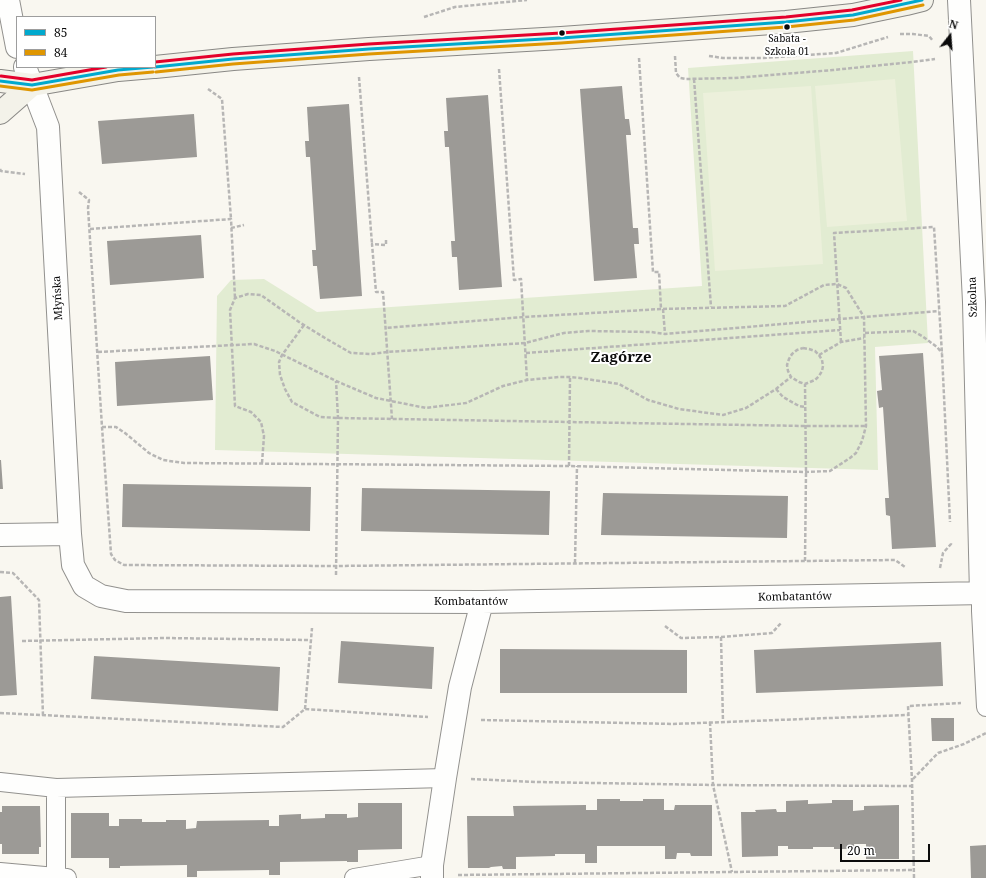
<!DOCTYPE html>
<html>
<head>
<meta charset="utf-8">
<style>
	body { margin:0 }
	#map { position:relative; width:986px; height:878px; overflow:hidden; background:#f9f7f0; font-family:"Noto Serif",serif }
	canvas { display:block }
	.legend { position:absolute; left:16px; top:16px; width:140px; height:52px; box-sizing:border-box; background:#fff; border:1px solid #9d9d9d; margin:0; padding:5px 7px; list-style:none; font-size:12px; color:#0b0b0b }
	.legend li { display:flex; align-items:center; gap:8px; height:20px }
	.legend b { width:20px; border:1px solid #9d9d9d }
	.north { position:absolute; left:930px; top:16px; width:40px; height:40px; -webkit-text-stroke:3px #fff; paint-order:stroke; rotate:17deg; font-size:11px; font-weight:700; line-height:16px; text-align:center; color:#0b0b0b }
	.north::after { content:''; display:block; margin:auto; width:14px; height:18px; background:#0b0b0b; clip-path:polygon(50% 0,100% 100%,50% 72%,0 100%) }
	.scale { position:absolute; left:840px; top:844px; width:90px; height:18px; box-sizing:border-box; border:2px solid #0b0b0b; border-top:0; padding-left:5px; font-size:12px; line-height:14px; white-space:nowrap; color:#0b0b0b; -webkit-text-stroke:3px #fff; paint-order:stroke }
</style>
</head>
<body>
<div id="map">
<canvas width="986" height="878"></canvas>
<ul class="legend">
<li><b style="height:5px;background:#00a9ce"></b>85</li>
<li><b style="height:5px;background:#df9601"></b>84</li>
</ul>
<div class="north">N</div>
<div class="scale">20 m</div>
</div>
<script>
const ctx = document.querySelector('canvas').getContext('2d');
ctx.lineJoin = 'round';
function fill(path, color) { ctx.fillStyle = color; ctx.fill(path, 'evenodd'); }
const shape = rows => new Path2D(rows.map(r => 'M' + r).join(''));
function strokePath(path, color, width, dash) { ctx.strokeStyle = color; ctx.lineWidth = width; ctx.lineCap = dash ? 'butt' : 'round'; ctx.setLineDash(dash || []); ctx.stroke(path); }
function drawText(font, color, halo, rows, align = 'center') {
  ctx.font = font + ' "Noto Serif",serif'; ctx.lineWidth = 4; ctx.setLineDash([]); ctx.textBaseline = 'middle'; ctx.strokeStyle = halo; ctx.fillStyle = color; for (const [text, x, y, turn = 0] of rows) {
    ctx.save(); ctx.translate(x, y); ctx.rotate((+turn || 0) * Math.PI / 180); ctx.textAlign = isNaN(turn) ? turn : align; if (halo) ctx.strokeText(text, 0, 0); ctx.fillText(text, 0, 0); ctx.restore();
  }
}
const green = shape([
	[913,51,928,343,875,347,878,470,215,450,217,296,231,280,264,279,317,312,702,286,688,68]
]);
const pitch = shape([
	[895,79,907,221,827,227,815,86],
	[811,86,823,264,715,271,703,93]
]);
const building = shape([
	[622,86,625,119,629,119,631,135,626,135,633,228,638,228,639,244,634,244,637,278,594,281,580,89],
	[488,95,502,287,459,290,457,257,452,257,451,241,455,241,449,147,445,147,444,131,448,131,446,98],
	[349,104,362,296,320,299,317,266,313,266,312,250,316,250,310,157,306,157,305,141,309,141,307,107],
	[194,114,197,157,102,164,98,121],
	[201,235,204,278,110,285,107,241],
	[923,353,936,547,892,549,890,516,886,515,885,498,889,498,883,407,879,408,877,391,882,390,879,356],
	[210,356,213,400,117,406,115,362],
	[0,460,1,460,3,489,0,489],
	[123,484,311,487,310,531,122,527],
	[362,488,550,491,549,535,361,531],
	[603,493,788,496,787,538,601,535],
	[11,596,17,695,0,696,0,597],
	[341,641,434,647,432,689,338,683],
	[941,642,943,686,756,693,754,650],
	[500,649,687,650,687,693,500,693],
	[94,656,280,667,278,711,91,699],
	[931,718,954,718,954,741,932,741],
	[597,799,620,799,620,801,643,801,643,799,664,799,664,810,674,810,675,805,712,805,712,856,691,856,690,853,677,853,676,859,665,859,665,846,597,846,597,863,585,863,585,854,555,854,555,856,516,857,516,869,503,869,502,866,491,867,489,868,468,868,467,816,514,816,513,806,586,805,586,810,597,810],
	[808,800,808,804,832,803,832,800,853,800,853,811,864,810,864,806,899,805,899,859,866,859,866,844,854,844,855,849,834,849,834,847,813,847,813,849,788,849,788,846,778,846,778,856,742,857,741,812,756,812,755,810,776,809,777,812,786,812,786,801],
	[358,803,402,803,402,849,358,850,358,862,347,862,347,861,280,862,280,875,269,875,269,870,197,871,197,877,187,877,187,865,120,866,120,868,109,868,109,858,71,858,71,813,109,813,109,826,119,826,119,819,142,819,142,822,166,822,166,820,186,820,186,829,196,828,197,821,269,820,269,826,279,826,279,815,301,814,301,819,325,818,325,814,347,814,347,818,358,817],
	[2,806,40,806,41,847,39,847,39,854,2,854,2,844,0,844,0,812,2,812],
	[986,845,986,878,971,878,970,846]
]);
const path = shape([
	[424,17,455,7,527,0],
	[900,34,913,34,929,36,933,41],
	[675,56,676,73,680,78,686,79,734,78,833,70,912,62,935,59],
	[709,56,723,58,763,58,836,53,888,37],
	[639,58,653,272,659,272,661,309],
	[499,69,514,280,521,279,527,380],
	[359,77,372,244],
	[694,79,711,307],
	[208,89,222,99,231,219],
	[0,169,1,171,25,174],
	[79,192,89,200,88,208,102,427,111,554,115,560,124,565,336,566,895,560,905,567],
	[231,228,244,225],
	[90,229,231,219,235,298],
	[386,240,386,245,372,244,376,292,383,292,392,419],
	[663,309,665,334],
	[304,325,282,355,279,362,280,375,285,389,292,402,320,417,338,418,569,422,806,426,866,426],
	[865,333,913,331,922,336,937,347,942,353],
	[841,342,834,233,934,227,942,354,950,522],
	[803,348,809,349,815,351,819,355,822,360,823,366,822,371,819,376,815,380,805,384,799,382,791,377,788,371,787,365,789,359,792,354,797,350,803,348],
	[98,352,254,344,275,351,336,381,376,398,426,408,466,403,503,386,527,380,559,377,570,377,580,378,619,384,648,400,679,409,723,415,746,408,776,389,791,377],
	[526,353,840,330],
	[819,355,841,342,864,338],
	[776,389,783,397,799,406,806,407],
	[102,427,116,427,125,433,149,453,163,460,184,463,569,466,806,472,830,471,850,458,856,453,862,441,866,426,864,317,846,288,837,284,824,285,785,306,661,309,524,317,385,328],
	[262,463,264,436,261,422,251,412,235,406,230,310,235,298,248,294,261,295,299,322,325,338,351,353,371,354,387,352,525,343,564,333,588,331,651,332,665,334,864,317,939,311],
	[569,466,570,377],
	[805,561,806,472,805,384],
	[575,563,577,466],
	[940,568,943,553,951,544,951,543],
	[0,572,13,573,39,600,43,716],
	[336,575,338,418,336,381],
	[665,626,681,638,721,637,772,633,781,623],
	[721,637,723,722],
	[22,641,165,638,310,640],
	[305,709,312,628],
	[0,713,283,727,305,709,428,717],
	[481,720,673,724,908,715],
	[710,722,713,785,732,872],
	[471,779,536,782,713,785,912,786],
	[913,779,938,753,964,744,986,733],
	[458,875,914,870],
	[914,878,912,780,908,706,961,703]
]);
const lane = shape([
	[981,594,981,611,986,707],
	[0,782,56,788,445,778],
	[56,788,56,877],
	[0,872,67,878],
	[354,878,432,865]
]);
const street = shape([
	[8,0,17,47],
	[959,0,974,302,981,594],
	[25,67,48,127,70,534,73,565,84,586,101,596,126,601,482,602,986,593],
	[0,535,70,534],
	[432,878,432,865,445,778,460,687,482,602]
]);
const secondary = shape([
	[155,67,233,59,369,49,561,38,786,22,853,15,906,4,922,0],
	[0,81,32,85,118,70,153,67],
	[0,113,32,85]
]);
const bus1 = shape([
	[155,67,233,59,369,49,561,38,786,22,853,15,922,0],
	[0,81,32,85,118,70,153,67]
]);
const bus2 = shape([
	[156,72,233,64,369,54,561,43,786,27,854,20,923,5],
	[0,86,32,90,119,75,153,72]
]);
const bus3 = shape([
	[155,62,233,54,369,44,561,33,786,17,852,10,901,0],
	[1,76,32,80,106,67]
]);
const markers = [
	[787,27,3.5,"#0b0b0b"],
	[562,33,3.5,"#0b0b0b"]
];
const busNames = [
	["Sabata -",787,39],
	["Szkoła 01",787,52]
];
const streetNames = [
	["Szkolna",973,297,-92],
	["Młyńska",58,298,-93],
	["Kombatantów",795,597,-1],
	["Kombatantów",471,602]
];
const districtNames = [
	["Zagórze",621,358]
];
fill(green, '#e2ecd2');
fill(pitch, '#ecf0db');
fill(building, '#9c9a96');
strokePath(lane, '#92918e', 20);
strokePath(street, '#92918e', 24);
strokePath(secondary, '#898885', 24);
strokePath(path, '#b7b6b5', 2.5, [4, 2]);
strokePath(lane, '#fefefd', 18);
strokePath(street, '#fefefd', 22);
strokePath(secondary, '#f3f2e9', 22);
strokePath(bus1, '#00a9ce', 3);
strokePath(bus2, '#df9601', 3);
strokePath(bus3, '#e4002b', 3);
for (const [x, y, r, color] of markers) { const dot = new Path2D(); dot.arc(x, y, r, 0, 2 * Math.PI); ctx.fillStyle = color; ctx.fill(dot); strokePath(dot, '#fff', 1.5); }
drawText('10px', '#0b0b0b', '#fff', busNames);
drawText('11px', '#0b0b0b', '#fff', streetNames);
drawText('bold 15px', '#0b0b0b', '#fff', districtNames);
</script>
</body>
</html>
